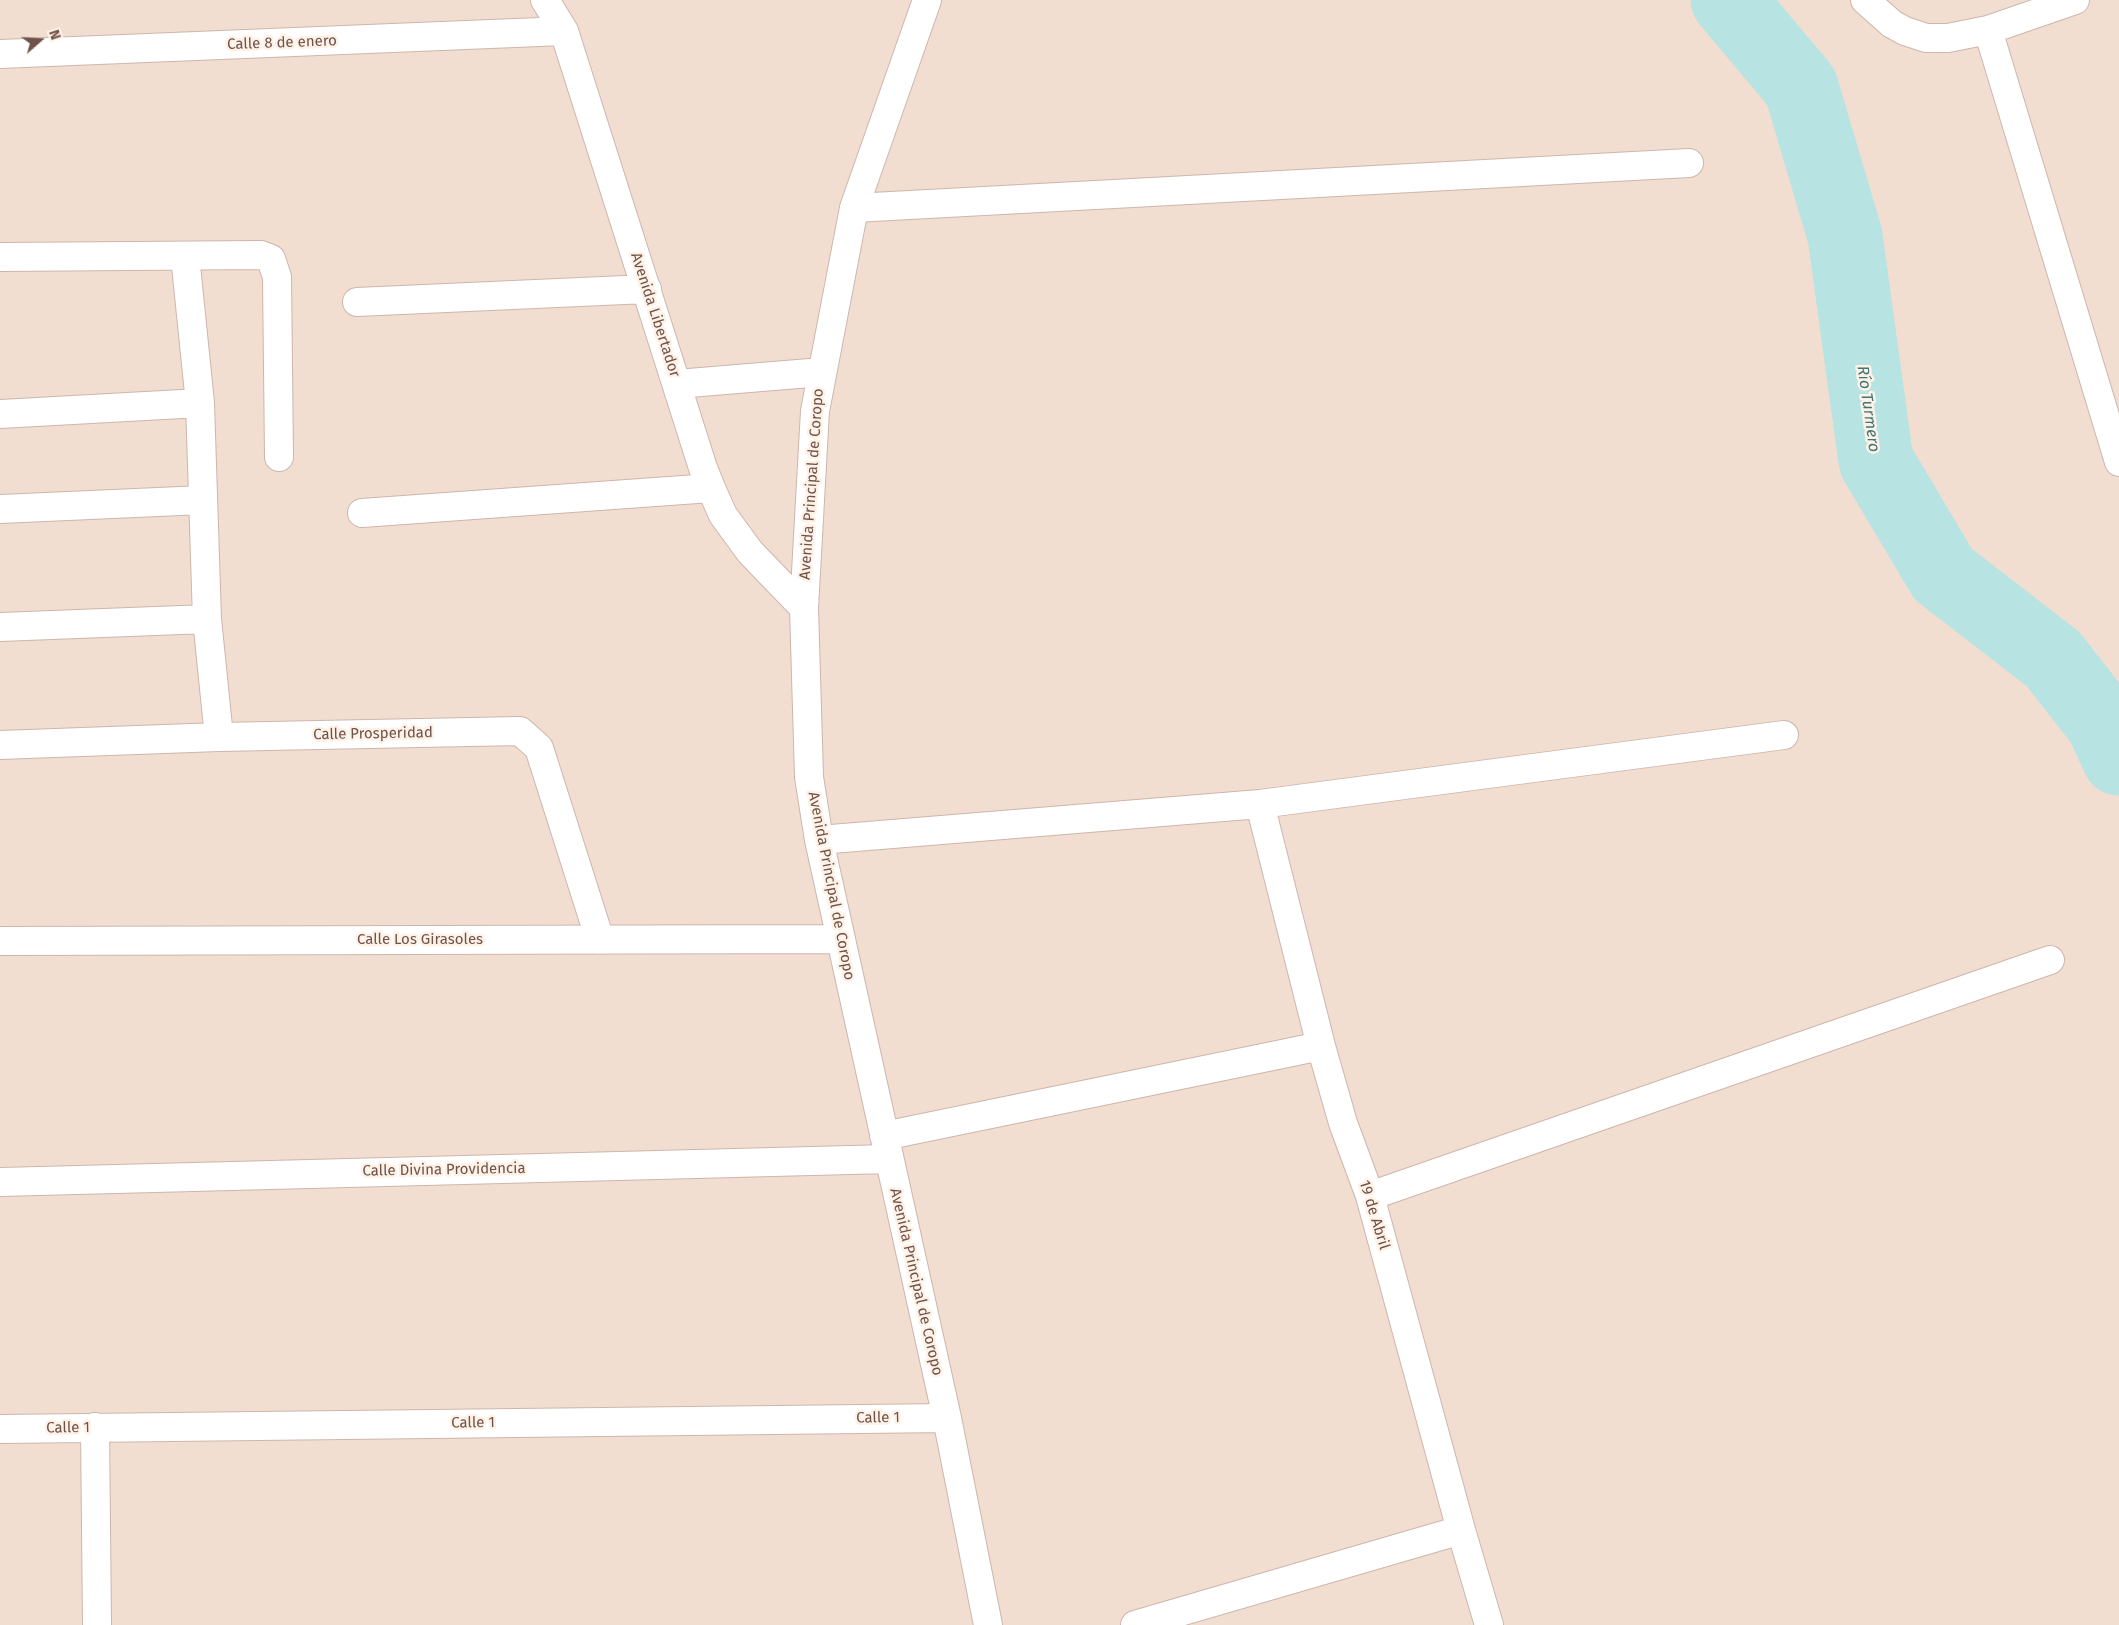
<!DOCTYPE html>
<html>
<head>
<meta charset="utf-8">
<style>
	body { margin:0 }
	#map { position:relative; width:2119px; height:1625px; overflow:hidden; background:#fbede1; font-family:"Fira Sans",sans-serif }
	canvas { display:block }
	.north { position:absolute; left:15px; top:15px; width:50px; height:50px; -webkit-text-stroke:4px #fef2e7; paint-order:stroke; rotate:71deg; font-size:14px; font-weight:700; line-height:20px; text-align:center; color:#70524a }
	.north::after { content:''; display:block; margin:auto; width:18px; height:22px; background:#70524a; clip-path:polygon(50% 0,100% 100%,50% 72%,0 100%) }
</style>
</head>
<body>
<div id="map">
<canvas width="2119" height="1625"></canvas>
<div class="north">N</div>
</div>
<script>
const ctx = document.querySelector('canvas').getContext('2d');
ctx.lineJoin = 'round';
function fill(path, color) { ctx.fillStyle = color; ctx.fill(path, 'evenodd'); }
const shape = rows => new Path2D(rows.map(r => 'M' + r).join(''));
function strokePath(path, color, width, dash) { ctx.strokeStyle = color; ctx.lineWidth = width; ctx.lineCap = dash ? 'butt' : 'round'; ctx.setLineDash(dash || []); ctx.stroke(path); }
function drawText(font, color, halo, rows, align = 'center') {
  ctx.font = font + ' "Fira Sans",sans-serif'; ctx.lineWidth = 5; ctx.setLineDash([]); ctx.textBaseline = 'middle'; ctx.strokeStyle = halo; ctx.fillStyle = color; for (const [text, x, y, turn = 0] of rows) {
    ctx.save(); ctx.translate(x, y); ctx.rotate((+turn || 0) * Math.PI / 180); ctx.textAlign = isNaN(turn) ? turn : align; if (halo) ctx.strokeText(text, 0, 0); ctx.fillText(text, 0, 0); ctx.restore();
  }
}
const residential = shape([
	[0,0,2119,0,2119,1625,0,1625]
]);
const river = shape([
	[1728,0,1801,87,1845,236,1876,461,1943,574,2053,659,2103,723,2119,758]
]);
const minor = shape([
	[545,0,564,31,703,468,711,488,723,515,750,552,804,608],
	[927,0,854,208,815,411,804,608,809,777,819,840,947,1418,988,1625],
	[1865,0,1892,24,1905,31,1926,38,1948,38,1988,30,2075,0],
	[1988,30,2119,462],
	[0,54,564,31],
	[854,208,1689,163],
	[185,256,200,403,207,619,219,737],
	[0,257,261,255,271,259,277,277,279,457],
	[357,302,647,289],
	[677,384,822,372],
	[0,414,200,403],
	[0,509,203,500],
	[362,513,711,488],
	[0,627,207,619],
	[0,745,219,737,520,731,539,748,600,940],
	[1260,804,1321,1046,1343,1123,1370,1196,1461,1530,1489,1625],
	[819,840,1260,804,1784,735],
	[0,941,840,939],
	[884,1136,1321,1046],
	[0,1182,889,1159],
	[1370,1196,2050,960],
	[95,1427,97,1625],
	[0,1429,947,1418],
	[1135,1625,1461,1530]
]);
const streetNames = [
	["Calle 8 de enero",282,43,-2],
	["Avenida Libertador",655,315,72],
	["Avenida Principal de Coropo",812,484,-86],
	["Calle Prosperidad",373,734,-1],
	["Avenida Principal de Coropo",831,886,79],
	["Calle Los Girasoles",420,940],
	["Calle Divina Providencia",444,1170,-1],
	["19 de Abril",1374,1215,73],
	["Avenida Principal de Coropo",916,1282,77],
	["Calle 1",878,1418,-1],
	["Calle 1",473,1423,-1],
	["Calle 1",68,1428,-1]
];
const waterNames = [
	["Río Turmero",1868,409,82]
];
fill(residential, '#f2ded0');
strokePath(river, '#b7e3e3', 75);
strokePath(minor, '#cdb6ac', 30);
strokePath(minor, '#fff', 28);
drawText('15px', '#70524a', '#fef2e7', streetNames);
drawText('italic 16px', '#3f7576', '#fef2e7', waterNames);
</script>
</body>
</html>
